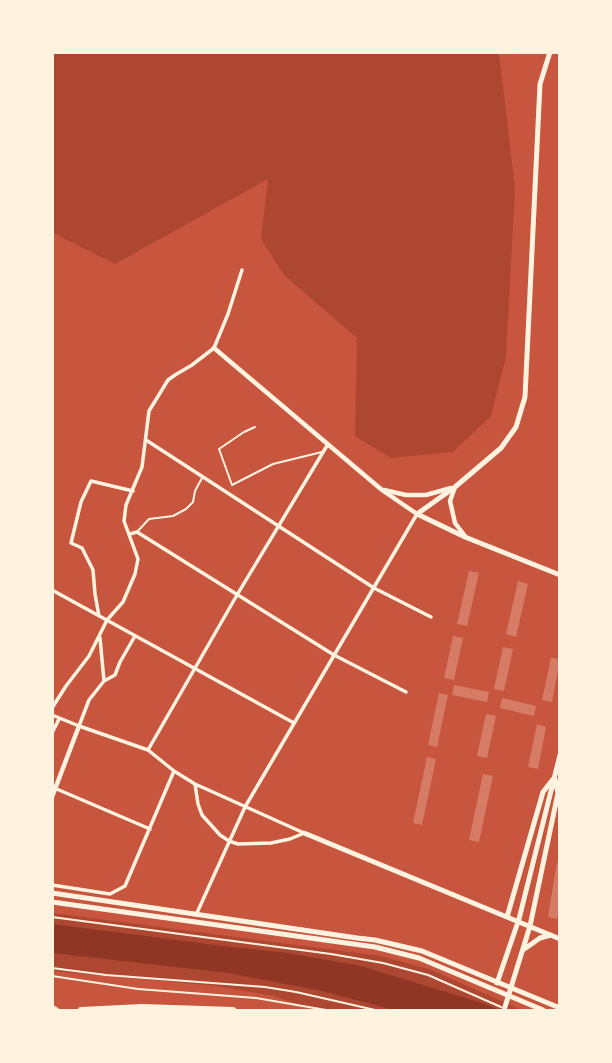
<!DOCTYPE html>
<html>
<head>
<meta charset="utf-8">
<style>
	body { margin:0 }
	#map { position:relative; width:612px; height:1063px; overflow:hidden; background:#c8553d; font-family:"DejaVu Sans",sans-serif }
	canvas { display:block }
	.frame { position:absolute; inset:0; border:54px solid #fff3e0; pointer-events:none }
</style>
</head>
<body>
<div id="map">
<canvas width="612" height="1063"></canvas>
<div class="frame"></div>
</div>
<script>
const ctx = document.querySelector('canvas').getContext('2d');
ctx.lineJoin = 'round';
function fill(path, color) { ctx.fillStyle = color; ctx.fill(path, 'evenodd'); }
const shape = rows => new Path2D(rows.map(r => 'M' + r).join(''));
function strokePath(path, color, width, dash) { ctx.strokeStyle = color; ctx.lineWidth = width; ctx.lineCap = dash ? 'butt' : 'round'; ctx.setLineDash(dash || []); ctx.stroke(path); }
const green = shape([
	[52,53,499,53,515,188,506,357,491,416,453,452,391,458,355,436,357,338,284,275,261,239,268,179,115,264,53,233],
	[53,913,380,956,429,969,522,1010,314,1010,274,996,216,986,53,971]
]);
const water = shape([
	[52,924,223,946,288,953,361,966,485,1004,499,1010,394,1010,322,991,228,973,53,953]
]);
const building = shape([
	[469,571,479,573,467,626,457,624],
	[518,581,528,584,516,637,506,634],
	[453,636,463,638,454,680,444,678],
	[503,647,513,649,504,691,494,689],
	[551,658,560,659,552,702,542,700],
	[454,685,489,692,487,702,452,695],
	[439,693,448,695,437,747,428,745],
	[502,698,536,706,534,716,500,708],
	[486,714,496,716,487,758,477,756],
	[537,724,546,727,538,769,528,767],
	[427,757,436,759,422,825,413,823],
	[483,774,493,776,479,842,469,840],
	[557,862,560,862,560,906,557,919,548,917]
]);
const path = shape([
	[52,917,331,954,383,963,428,975,501,1007],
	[52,968,106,975,265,987,296,992,375,1010],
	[52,976,138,989,256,998,326,1010]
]);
const service = shape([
	[255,427,244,432,219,449,232,485,273,464,322,452],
	[137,532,149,519,173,516,186,509,193,502,195,491,202,478]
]);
const minor = shape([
	[146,440,374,588,431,617],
	[130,534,137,532,334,655,406,692],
	[52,590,294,723],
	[99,616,95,594,93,570,82,548,71,543,81,502,91,481,133,491],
	[100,638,104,681],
	[52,708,66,686,89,656,107,620,123,602,135,574,138,559,124,521,126,505,142,467,149,411,168,380,175,375,192,365,214,348,228,314,242,270],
	[52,715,79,726,148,750,174,771,195,784,304,833],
	[79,726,89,700,104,681,115,675,120,662,135,636],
	[52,733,59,719],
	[148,750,237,595,328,444],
	[195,784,198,804,202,815,220,835,229,841,238,844,271,843,290,839,302,834],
	[52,787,150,829],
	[52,885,110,894,125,886,174,771],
	[196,915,245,807,417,514]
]);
const tertiary = shape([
	[214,348,382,490,417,514],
	[455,487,450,501,455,523,465,536],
	[384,490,406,495,426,495,451,488],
	[52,797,79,726],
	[52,1007,57,1010]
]);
const secondary = shape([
	[550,52,540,84,525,397,516,427,501,448,455,487,417,514,465,537,560,575],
	[304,833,560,939],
	[52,893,357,938,375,940,422,951,560,1008],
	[52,902,375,947,419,958,543,1010],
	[507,917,543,792,554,778],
	[523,950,540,938,551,935],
	[497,983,519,919,560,755],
	[504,1010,530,926,558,793,555,779]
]);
const trunk = shape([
	[81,1010,142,1007,233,1010]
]);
fill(green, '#ae4732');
fill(water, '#8f3625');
fill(building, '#d67c66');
strokePath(path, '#fff3e0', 2);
strokePath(service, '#fff3e0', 2);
strokePath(minor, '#fff3e0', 3.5);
strokePath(tertiary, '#fff3e0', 4.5);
strokePath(secondary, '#fff3e0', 5);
strokePath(trunk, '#fff3e0', 6);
</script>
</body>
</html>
